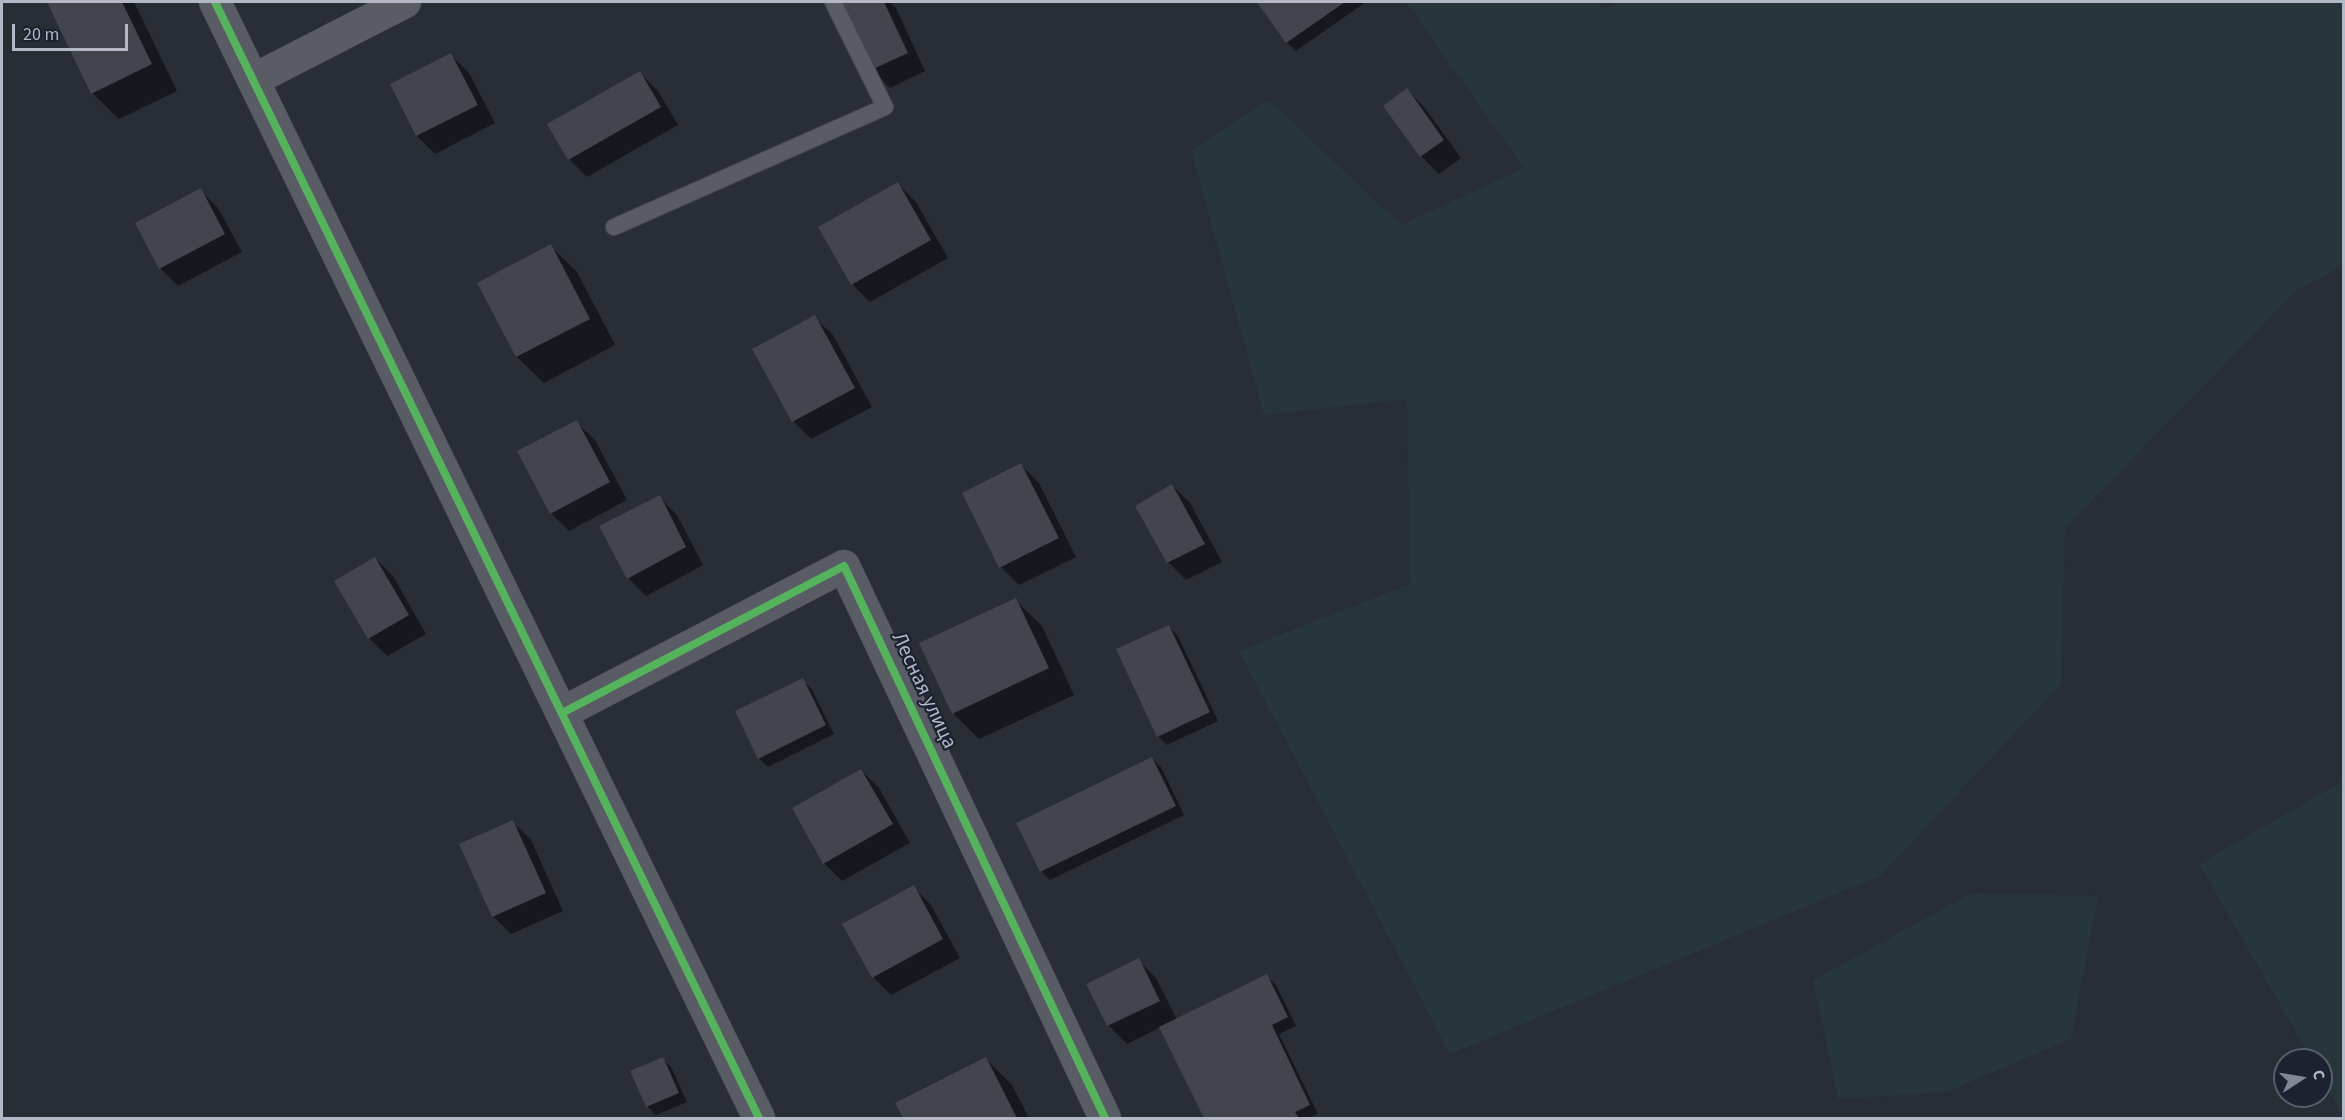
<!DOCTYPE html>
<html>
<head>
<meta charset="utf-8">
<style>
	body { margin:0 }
	#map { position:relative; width:2345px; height:1120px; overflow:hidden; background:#292d36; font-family:"Source Sans 3",sans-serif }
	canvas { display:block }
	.frame { position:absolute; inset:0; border:3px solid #b3b8c7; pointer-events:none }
	.north { position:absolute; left:2273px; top:1048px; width:60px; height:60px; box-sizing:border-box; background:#1c2230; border:2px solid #585e6c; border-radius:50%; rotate:78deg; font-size:16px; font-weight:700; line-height:24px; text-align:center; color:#b3b8c7 }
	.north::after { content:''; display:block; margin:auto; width:21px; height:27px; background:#838794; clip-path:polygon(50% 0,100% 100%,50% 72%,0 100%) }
	.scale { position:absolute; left:12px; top:24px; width:116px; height:27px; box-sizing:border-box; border:3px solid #b3b8c7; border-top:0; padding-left:8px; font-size:18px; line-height:21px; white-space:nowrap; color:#b3b8c7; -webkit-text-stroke:4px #1c2230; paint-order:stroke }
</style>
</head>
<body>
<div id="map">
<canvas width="2345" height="1120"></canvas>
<div class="frame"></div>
<div class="north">С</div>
<div class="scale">20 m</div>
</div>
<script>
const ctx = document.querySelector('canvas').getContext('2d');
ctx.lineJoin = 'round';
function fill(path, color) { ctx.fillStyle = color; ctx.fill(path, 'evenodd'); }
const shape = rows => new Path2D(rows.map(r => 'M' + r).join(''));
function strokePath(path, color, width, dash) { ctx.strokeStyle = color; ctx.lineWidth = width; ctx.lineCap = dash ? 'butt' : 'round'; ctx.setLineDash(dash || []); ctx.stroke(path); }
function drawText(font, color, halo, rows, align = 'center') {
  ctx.font = font + ' "Source Sans 3",sans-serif'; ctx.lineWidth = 4.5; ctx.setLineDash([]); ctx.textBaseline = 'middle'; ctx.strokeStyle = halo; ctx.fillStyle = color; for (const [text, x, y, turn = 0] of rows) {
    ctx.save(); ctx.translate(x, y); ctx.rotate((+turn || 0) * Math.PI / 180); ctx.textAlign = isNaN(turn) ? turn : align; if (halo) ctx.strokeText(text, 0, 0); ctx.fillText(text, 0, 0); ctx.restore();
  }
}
const green = shape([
	[1406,2,1595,2,1605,9,1618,2,2344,2,2343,266,2297,290,2065,528,2061,684,1880,876,1450,1054,1239,651,1410,584,1407,399,1264,415,1191,150,1269,100,1401,225,1524,168],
	[2343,781,2343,1116,2321,1076,2321,1060,2312,1060,2199,864],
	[1972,893,2098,896,2071,1039,1946,1092,1838,1099,1813,980]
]);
const shadow = shape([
	[49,2,134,2,177,91,119,119,92,93],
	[852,2,890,2,896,8,925,71,890,88,872,70,842,6],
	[1259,2,1361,2,1363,4,1296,51,1287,42],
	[451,55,469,73,495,123,435,154,417,136],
	[640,73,658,91,678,125,587,177,569,159],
	[1407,90,1425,108,1461,158,1439,174,1421,156,1385,106],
	[898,184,916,202,948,258,870,302,852,284],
	[200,190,218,208,242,252,178,286,160,268,137,224],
	[550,246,577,272,615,345,544,383,517,357,479,283],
	[814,317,833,335,872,407,811,439,793,421,754,349],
	[576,422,595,440,627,500,569,531,551,513],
	[1021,465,1039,483,1076,557,1019,585,1001,567],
	[1172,485,1190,503,1222,562,1186,580,1168,562,1137,506],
	[659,497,677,515,703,565,646,596,628,578],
	[375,558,393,576,426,634,387,656,369,638],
	[1015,600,1042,626,1074,695,979,739,953,713],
	[1169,627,1178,636,1218,721,1167,745,1158,736],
	[802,680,811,688,834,734,768,767,759,758],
	[1152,758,1161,767,1184,815,1050,880,1041,871],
	[861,770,879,788,910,843,842,881,824,863],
	[513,822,531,840,563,911,511,934,493,916],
	[913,887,931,905,960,958,891,995,873,977],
	[1138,960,1156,978,1177,1020,1267,976,1276,985,1296,1026,1279,1034,1318,1114,1308,1118,1206,1118,1161,1027,1127,1044,1109,1026,1088,984],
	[662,1059,671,1067,687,1102,656,1115,648,1107,632,1072],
	[986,1059,1012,1085,1029,1118,904,1118,897,1104]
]);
const building = shape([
	[47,2,122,2,152,64,91,94],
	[849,2,884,2,908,53,871,70,840,5],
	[1257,2,1345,2,1286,43],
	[451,53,478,105,416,136,390,84],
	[640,71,661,107,568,160,547,124],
	[1407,88,1444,140,1420,157,1383,106],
	[898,182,931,240,851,285,818,227],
	[201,188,225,234,159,269,135,223],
	[551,244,590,319,516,357,477,283],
	[815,315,855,388,792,422,752,349],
	[577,420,610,482,550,514,517,451],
	[1021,463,1059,538,999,568,962,493],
	[1172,484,1205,544,1167,563,1135,506],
	[660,495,686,547,627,579,599,526],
	[375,557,409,615,368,639,334,581],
	[1016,598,1049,668,952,714,919,643],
	[1169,625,1210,712,1157,737,1116,649],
	[803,678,826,725,758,759,735,711],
	[1152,757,1176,806,1040,872,1016,823],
	[861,769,893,824,823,864,792,808],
	[513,820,546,893,492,917,459,844],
	[914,885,943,939,872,978,842,924],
	[1139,958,1160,1001,1107,1026,1086,984],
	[1267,974,1288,1017,1272,1025,1310,1105,1295,1112,1299,1118,1204,1118,1159,1027],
	[663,1057,679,1093,646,1107,630,1071],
	[986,1057,1017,1118,903,1118,895,1103]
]);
const service = shape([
	[614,227,885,107,833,2]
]);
const minor = shape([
	[215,2,759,1118],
	[253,80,405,2],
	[562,713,844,566,1105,1118]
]);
const cycleway = shape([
	[215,2,759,1118],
	[562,713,844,566,1105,1118]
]);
const streetNames = [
	["Лесная улица",923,691,65]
];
fill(green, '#26363b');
fill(shadow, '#0007');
fill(building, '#42454d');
strokePath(service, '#45484f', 18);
strokePath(minor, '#45484f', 33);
strokePath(service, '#595c64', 16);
strokePath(minor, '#595c64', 32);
strokePath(cycleway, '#56b35d', 8);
drawText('21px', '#b3b8c7', '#1c2230', streetNames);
</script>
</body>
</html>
